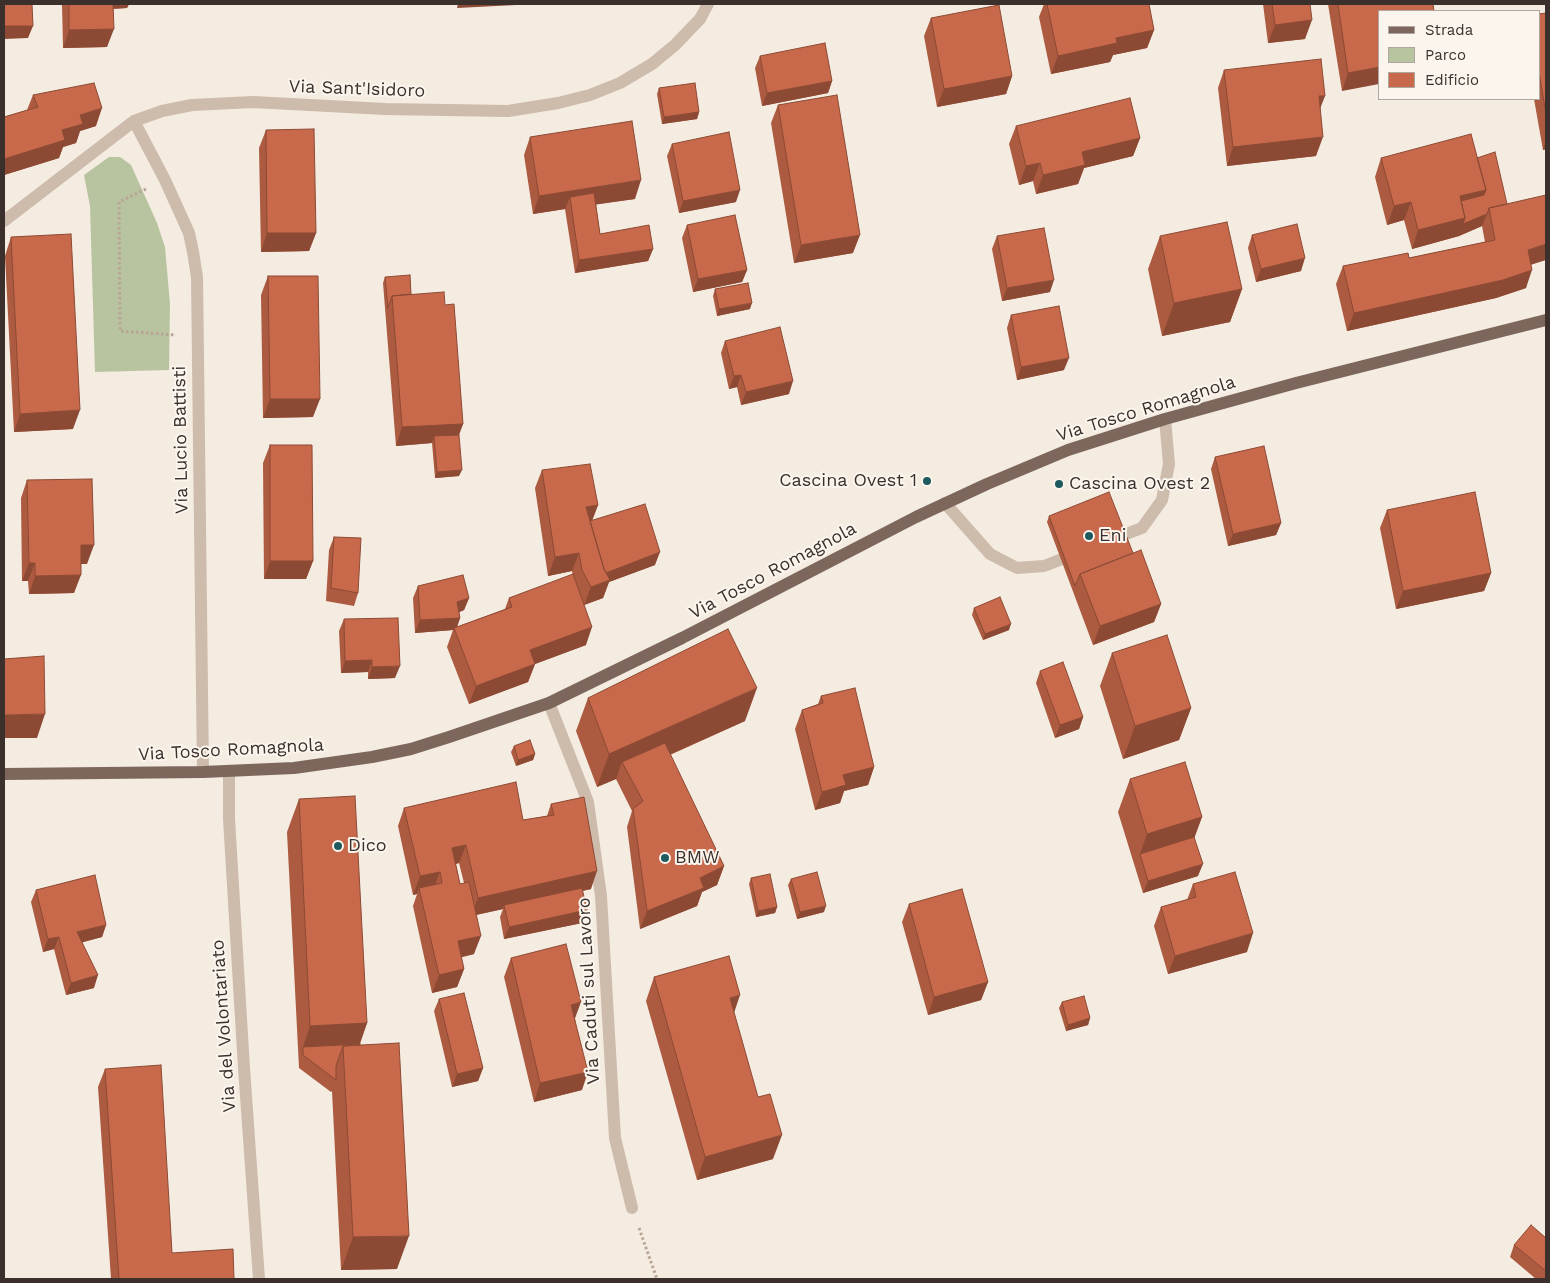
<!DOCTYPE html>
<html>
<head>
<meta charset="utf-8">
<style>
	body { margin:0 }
	#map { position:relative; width:1550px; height:1283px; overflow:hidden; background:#f4ebe1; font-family:"Work Sans",sans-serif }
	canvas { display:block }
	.frame { position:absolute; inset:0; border:5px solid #3b302b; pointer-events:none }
	.legend { position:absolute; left:1378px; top:10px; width:162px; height:90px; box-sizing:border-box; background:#fbf5ee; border:1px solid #aea6a0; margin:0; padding:6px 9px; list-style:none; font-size:15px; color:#3b302b }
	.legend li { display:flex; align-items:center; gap:10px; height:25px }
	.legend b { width:25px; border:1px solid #aea6a0 }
</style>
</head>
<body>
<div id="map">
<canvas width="1550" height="1283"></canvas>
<div class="frame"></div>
<ul class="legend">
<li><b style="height:6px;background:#7d675c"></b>Strada</li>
<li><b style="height:14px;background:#b8c4a0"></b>Parco</li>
<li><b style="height:14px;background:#c8694b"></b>Edificio</li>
</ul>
</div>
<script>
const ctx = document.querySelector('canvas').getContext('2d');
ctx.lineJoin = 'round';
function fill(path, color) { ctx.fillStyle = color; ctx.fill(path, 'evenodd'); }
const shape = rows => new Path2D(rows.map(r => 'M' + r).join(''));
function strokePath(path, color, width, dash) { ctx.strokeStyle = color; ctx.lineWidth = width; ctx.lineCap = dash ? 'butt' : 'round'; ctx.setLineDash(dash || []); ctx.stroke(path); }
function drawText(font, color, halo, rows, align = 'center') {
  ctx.font = font + ' "Work Sans",sans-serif'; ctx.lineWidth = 4; ctx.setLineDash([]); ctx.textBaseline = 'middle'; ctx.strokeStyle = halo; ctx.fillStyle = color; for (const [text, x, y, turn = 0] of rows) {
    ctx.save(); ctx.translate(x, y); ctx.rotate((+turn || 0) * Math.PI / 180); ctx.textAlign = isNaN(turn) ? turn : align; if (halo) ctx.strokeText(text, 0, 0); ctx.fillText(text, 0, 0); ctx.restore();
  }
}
const green = shape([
	[109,157,120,157,131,165,157,223,165,247,170,304,169,370,95,372,90,206,84,175]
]);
const path = shape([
	[146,189,119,202,120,331,176,335],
	[639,1228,657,1279]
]);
const minor = shape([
	[134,121,165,180,189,233,193,252,197,277,203,772],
	[4,221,134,121,162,111,192,105,253,102,385,109,508,111,558,103,590,95,620,83,652,64,675,45,700,19,708,4],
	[945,503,990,554,1017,568,1044,566,1075,554],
	[1110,540,1142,528,1162,500,1169,464,1165,419],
	[549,703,588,802,601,896,615,1138,632,1208],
	[229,771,229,819,244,1068,259,1279]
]);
const major = shape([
	[4,774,203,772,294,768,372,757,411,749,449,737,549,703,682,638,916,517,987,484,1068,450,1165,419,1296,383,1546,320]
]);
const wall = shape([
	[62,4,129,4,127,8,113,9,107,47,63,48],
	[1044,4,1149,4,1154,30,1147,48,1113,55,1110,62,1051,74,1039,17],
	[1263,4,1310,4,1305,39,1268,43],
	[1328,4,1433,4,1342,91],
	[1546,13,1546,149,1543,150,1534,99,1539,99,1539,14],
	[931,18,1012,76,1006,94,937,107,924,36],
	[760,56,832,81,828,93,762,106,755,68],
	[1224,70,1320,109,1316,156,1227,166,1218,88],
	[659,88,699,112,697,119,662,124,657,94],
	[33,95,96,126,80,131,76,143,63,147,59,158,4,175,4,117,27,110],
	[778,105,853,253,794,263,771,123],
	[1016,126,1140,138,1133,156,1084,168,1078,184,1036,194,1033,181,1019,185,1009,144],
	[266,130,316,233,309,251,261,252,259,148],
	[530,137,635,199,596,204,600,234,653,249,648,261,575,273,565,209,533,214,524,155],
	[672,144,736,202,679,213,667,156],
	[1381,158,1477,158,1507,204,1531,265,1526,288,1496,298,1347,331,1336,284,1343,266,1409,258,1485,242,1482,226,1459,236,1412,249,1404,220,1387,225,1375,177],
	[687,225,747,270,742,282,693,292,682,238],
	[1252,235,1301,271,1256,282,1248,248],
	[997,236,1050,292,1002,301,992,249],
	[1160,236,1242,289,1230,322,1162,336,1148,269],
	[11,237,73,429,14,432,5,256],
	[268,276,313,417,263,418,261,295],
	[385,277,411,294,445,305,463,424,459,435,459,476,435,478,432,443,396,446,383,283],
	[715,289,750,309,717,316,713,296],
	[1011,315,1064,370,1017,380,1007,328],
	[725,341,789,394,741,405,737,387,729,389,721,353],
	[270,445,313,561,306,579,264,579,263,463],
	[1215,457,1281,523,1276,535,1228,546,1211,469],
	[542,470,598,505,592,521,655,565,609,582,603,598,584,605,586,645,535,664,528,682,469,704,447,647,453,630,415,633,413,598,418,586,469,598,464,610,459,612,460,618,457,627,505,609,509,598,573,576,572,571,548,576,535,488],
	[27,480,87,564,81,564,74,593,29,594,28,581,22,581,21,498],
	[1387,510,1491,573,1484,591,1396,609,1380,528],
	[1049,516,1161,604,1154,622,1093,645,1047,522],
	[334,537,358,593,354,606,326,601,329,550],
	[974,608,1009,630,983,640,972,615],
	[344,619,395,678,368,679,368,672,341,673,339,631],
	[1112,653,1191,708,1179,740,1123,759,1100,686],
	[1040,671,1083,717,1079,729,1055,738,1036,683],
	[821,696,874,767,868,785,844,791,840,803,815,810,795,729,802,710,818,704],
	[588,698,745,721,670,755,724,866,717,885,702,892,697,906,640,929,627,827,632,811,616,779,597,787,576,731],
	[514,746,535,754,533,760,516,766,511,752],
	[1130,779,1202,817,1194,837,1198,876,1143,893,1118,812],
	[299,799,367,1023,360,1044,397,1269,341,1270,332,1091,331,1092,299,1068,287,832],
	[551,804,591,889,582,891,582,923,504,939,500,917,503,909,476,915,474,954,461,957,464,969,457,987,432,993,413,906,417,894,413,895,398,826,404,808,523,820,547,816],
	[459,863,464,883,460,884,456,864],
	[751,878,777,907,775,913,756,917,749,884],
	[791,879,824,912,797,919,788,885],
	[1193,884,1247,952,1168,974,1154,926,1161,907,1187,900],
	[36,890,106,925,102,937,82,942,94,988,66,995,54,949,43,952,31,902],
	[909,904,988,982,981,1000,928,1015,902,922],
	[511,958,575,1018,582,1090,534,1102,504,977],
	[654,977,734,1013,773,1159,697,1180,646,1001],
	[439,999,483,1068,478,1081,452,1087,434,1011],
	[1062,1002,1090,1018,1088,1025,1066,1031,1059,1008],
	[105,1069,172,1253,234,1279,111,1279,98,1087],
	[1546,1238,1546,1279,1536,1279,1510,1257,1514,1245]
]);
const shadedWall = shape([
	[108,4,129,4,127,8,106,9],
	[458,4,517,4,516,5,457,8],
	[1312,20,1305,39,1268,43,1275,25],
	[4,26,33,26,28,38,4,39],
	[114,29,107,47,63,48,69,30],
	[1154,30,1147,48,1113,55,1110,62,1051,74,1058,56,1116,38],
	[1379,67,1379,84,1342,91,1348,73],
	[1012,76,1006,94,937,107,944,89],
	[832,81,828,93,762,106,767,93],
	[1319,96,1325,96,1318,114],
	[102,108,96,126,80,131,76,143,63,147,59,158,4,175,4,159,62,130,80,115],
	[699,112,697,119,662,124,664,117],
	[1323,137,1316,156,1227,166,1233,147],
	[1140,138,1133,156,1084,168,1078,184,1036,194,1043,175,1082,152],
	[1546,141,1546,149,1543,150],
	[1040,163,1033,181,1019,185,1026,166],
	[641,180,635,199,572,208,570,197,565,209,533,214,539,196],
	[740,190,736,202,679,213,683,201],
	[1486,190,1479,208,1460,213,1460,196],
	[1411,202,1404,220,1387,225,1394,206],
	[1487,214,1482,226,1459,236,1412,249,1418,230,1465,218],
	[267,233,316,233,309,251,261,252],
	[860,235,853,253,794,263,801,245],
	[1546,244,1546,260,1521,268,1528,250],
	[653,249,648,261,575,273,579,260],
	[1305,258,1301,271,1256,282,1261,269],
	[747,270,742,282,693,292,698,279],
	[1532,270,1526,288,1496,298,1347,331,1354,313],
	[1054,280,1050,292,1002,301,1007,288],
	[1242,289,1230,322,1162,336,1174,303],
	[752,303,750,309,717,316,719,309],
	[1069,358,1064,370,1017,380,1021,367],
	[741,375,737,387,729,389,734,376],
	[793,381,789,394,741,405,746,392],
	[270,399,320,399,313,417,263,418],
	[80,410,73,429,14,432,20,414],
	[463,424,456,442,434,436,432,443,396,446,402,427],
	[462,470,459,476,435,478,437,472],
	[598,505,591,523,579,525,586,507],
	[1281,523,1276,535,1228,546,1233,534],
	[81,545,94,545,87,564,74,564],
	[660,552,655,565,609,582,603,598,584,605,591,587,602,574],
	[579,553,572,571,548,576,555,557],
	[270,561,313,561,306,579,264,579],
	[29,563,35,563,28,581,22,581],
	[1491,573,1484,591,1396,609,1403,591],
	[81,575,74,593,29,594,35,576],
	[469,598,464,610,453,615,457,602],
	[1161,604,1154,622,1093,645,1100,626],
	[460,618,456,630,454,628,453,630,415,633,420,620],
	[1011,624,1009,630,983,640,985,634],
	[592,627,586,645,535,664,528,682,469,704,476,686,530,650],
	[372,660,368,672,341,673,345,661],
	[400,666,395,678,368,679,372,667],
	[757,688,745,721,628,773,622,762,616,779,597,787,609,754],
	[1191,708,1179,740,1123,759,1135,726],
	[45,714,37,738,4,738,4,715],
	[1083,717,1079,729,1055,738,1060,725],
	[535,754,533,760,516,766,518,760],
	[874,767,868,785,844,791,840,803,815,810,822,792,843,775],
	[1202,817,1190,850,1140,854,1147,834],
	[466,845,459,863,446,866,452,848],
	[1203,864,1198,876,1143,893,1148,881],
	[724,866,717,885,702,892,697,906,640,929,647,911,700,878],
	[597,871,591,889,505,908,504,905,503,909,471,916,478,898],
	[440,872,433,890,419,888,417,894,413,895,420,876],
	[826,906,824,912,797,919,800,912],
	[777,907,775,913,756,917,758,911],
	[587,910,582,923,504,939,509,927],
	[106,925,102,937,73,945,77,932],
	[1253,933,1247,952,1168,974,1175,956],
	[481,936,474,954,451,960,458,941],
	[59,937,54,949,43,952,48,939],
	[464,969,457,987,432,993,439,975],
	[98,975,94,988,66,995,71,983],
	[988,982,981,1000,928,1015,934,997],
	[740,995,732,1019,730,998],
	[581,1002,574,1021,571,1005],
	[1090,1018,1088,1025,1066,1031,1068,1025],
	[367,1023,355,1056,343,1046,303,1047,310,1026],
	[483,1068,478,1081,452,1087,457,1074],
	[588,1072,582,1090,534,1102,540,1083],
	[782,1135,773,1159,697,1180,705,1157],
	[409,1236,397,1269,341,1270,353,1237]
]);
const building = shape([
	[4,4,32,4,33,26,4,26,4,4],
	[69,4,113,4,114,29,69,30,69,4],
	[1047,4,1149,4,1154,30,1116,38,1117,43,1058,56,1047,4],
	[1272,4,1310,4,1312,20,1275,25,1272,4],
	[1338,4,1433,4,1434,11,1379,11,1379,67,1348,73,1338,4],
	[999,5,1012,76,944,89,931,18,999,5],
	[1546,13,1546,114,1539,72,1539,14,1546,13],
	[825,43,832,81,767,93,760,56,825,43],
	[1321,59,1325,96,1319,96,1323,137,1233,147,1224,70,1321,59],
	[94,83,102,108,80,115,83,124,62,130,65,140,4,159,4,117,38,107,33,95,94,83],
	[695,83,699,112,664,117,659,88,695,83],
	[837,95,860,235,801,245,778,105,837,95],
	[1130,98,1140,138,1082,152,1085,165,1043,175,1040,163,1026,166,1016,126,1130,98],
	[632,121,641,180,539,196,530,137,632,121],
	[314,129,316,233,267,233,266,130,314,129],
	[729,132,740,190,683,201,672,144,729,132],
	[1471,134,1486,190,1460,196,1465,218,1418,230,1411,202,1394,206,1381,158,1471,134],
	[1495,152,1507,204,1489,208,1487,214,1463,224,1465,218,1461,201,1484,195,1486,190,1477,158,1495,152],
	[594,193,600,234,649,225,653,249,579,260,570,197,594,193],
	[1546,195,1546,244,1528,250,1532,270,1503,280,1354,313,1343,266,1408,253,1409,258,1495,240,1489,208,1546,195],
	[735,215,747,270,698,279,687,225,735,215],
	[1227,222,1242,289,1174,303,1160,236,1227,222],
	[1297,224,1305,258,1261,269,1252,235,1297,224],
	[1044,228,1054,280,1007,288,997,236,1044,228],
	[71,234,80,410,20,414,11,237,71,234],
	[410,275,411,294,392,296,388,308,385,277,410,275],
	[268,276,318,276,320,399,270,399,268,276],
	[748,283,752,303,719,309,715,289,748,283],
	[444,292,445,305,454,304,463,424,402,427,392,296,444,292],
	[1059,306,1069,358,1021,367,1011,315,1059,306],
	[780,327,793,381,746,392,741,375,734,376,725,341,780,327],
	[459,435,462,470,437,472,434,436,459,435],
	[270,445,312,445,313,561,270,561,270,445],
	[1264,446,1281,523,1233,534,1215,457,1264,446],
	[590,464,598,505,586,507,604,569,610,580,591,587,582,570,579,553,555,557,542,470,590,464],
	[92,479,94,545,81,545,81,575,35,576,35,563,29,563,27,480,92,479],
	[1109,492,1133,553,1080,574,1075,586,1049,516,1109,492],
	[1475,492,1491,573,1403,591,1387,510,1475,492],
	[645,504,660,552,606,573,604,569,590,521,645,504],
	[334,537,361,538,358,593,331,588,334,537],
	[1141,550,1161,604,1100,626,1080,574,1141,550],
	[573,574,592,627,530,650,535,664,476,686,454,628,512,607,509,598,573,574],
	[463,575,469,598,457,602,460,618,420,620,418,586,463,575],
	[1000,597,1011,624,985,634,974,608,1000,597],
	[398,618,400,666,372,667,372,660,345,661,344,619,398,618],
	[728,629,757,688,609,754,588,698,728,629],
	[1167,635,1191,708,1135,726,1112,653,1167,635],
	[44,656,45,714,4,715,4,659,44,656],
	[1063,662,1083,717,1060,725,1040,671,1063,662],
	[855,688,874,767,843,775,846,785,822,792,802,710,823,703,821,696,855,688],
	[530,740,535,754,518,760,514,746,530,740],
	[665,743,724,866,700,878,704,888,647,911,633,809,643,801,622,762,665,743],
	[1185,762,1202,817,1147,834,1130,779,1185,762],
	[516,782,523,820,554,815,551,804,584,797,597,871,478,898,466,845,452,848,460,884,469,882,481,936,458,941,464,969,439,975,419,888,442,883,440,872,420,876,404,808,516,782],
	[355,796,367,1023,310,1026,299,799,355,796],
	[1194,837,1203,864,1148,881,1140,854,1194,837],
	[817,872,826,906,800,912,791,879,817,872],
	[1235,872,1253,933,1175,956,1161,907,1196,897,1193,884,1235,872],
	[770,874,777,907,758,911,751,878,770,874],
	[95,875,106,925,77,932,98,975,71,983,59,937,48,939,36,890,95,875],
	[582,888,587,910,509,927,504,905,582,888],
	[962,889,988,982,934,997,909,904,962,889],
	[566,944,581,1002,571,1005,588,1072,540,1083,511,958,566,944],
	[729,956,740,995,730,998,758,1097,770,1094,782,1135,705,1157,654,977,729,956],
	[464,993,483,1068,457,1074,439,999,464,993],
	[1084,996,1090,1018,1068,1025,1062,1002,1084,996],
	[399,1043,409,1236,353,1237,343,1046,399,1043],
	[360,1044,360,1045,343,1046,336,1066,336,1080,303,1055,303,1047,360,1044],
	[161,1065,172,1253,233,1249,234,1279,119,1279,105,1069,161,1065],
	[1531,1225,1546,1238,1546,1271,1514,1245,1531,1225]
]);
const markers = [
	[927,481,5,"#1f5a5e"],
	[1059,484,5,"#1f5a5e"],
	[1089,536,5,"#1f5a5e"],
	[338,846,5,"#1f5a5e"],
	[665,858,5,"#1f5a5e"]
];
const streetNames = [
	["Via Sant'Isidoro",357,89,2],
	["Via Tosco Romagnola",1146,409,-17],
	["Via Lucio Battisti",181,440,-91],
	["Via Tosco Romagnola",773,571,-28],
	["Via Tosco Romagnola",231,750,-3],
	["Via Caduti sul Lavoro",589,991,-93],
	["Via del Volontariato",224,1026,-94]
];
const poiNames = [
	["Cascina Ovest 1",917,481,"right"],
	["Cascina Ovest 2",1069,484],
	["Eni",1099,536],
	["Dico",348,846],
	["BMW",675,858]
];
fill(green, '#b8c4a0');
strokePath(path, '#b9a596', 3, [2.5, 2.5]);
strokePath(minor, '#cdbbac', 12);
strokePath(major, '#7d675c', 12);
fill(wall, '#ac5a40');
fill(shadedWall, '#8c4a34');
fill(building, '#c8694b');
strokePath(building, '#8c4a34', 1);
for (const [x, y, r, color] of markers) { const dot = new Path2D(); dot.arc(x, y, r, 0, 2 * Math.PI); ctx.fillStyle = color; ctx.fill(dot); strokePath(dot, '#fbf5ee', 2); }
drawText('18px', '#3b302b', '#fbf5ee', streetNames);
drawText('18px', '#3b302b', '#fbf5ee', poiNames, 'left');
</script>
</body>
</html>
